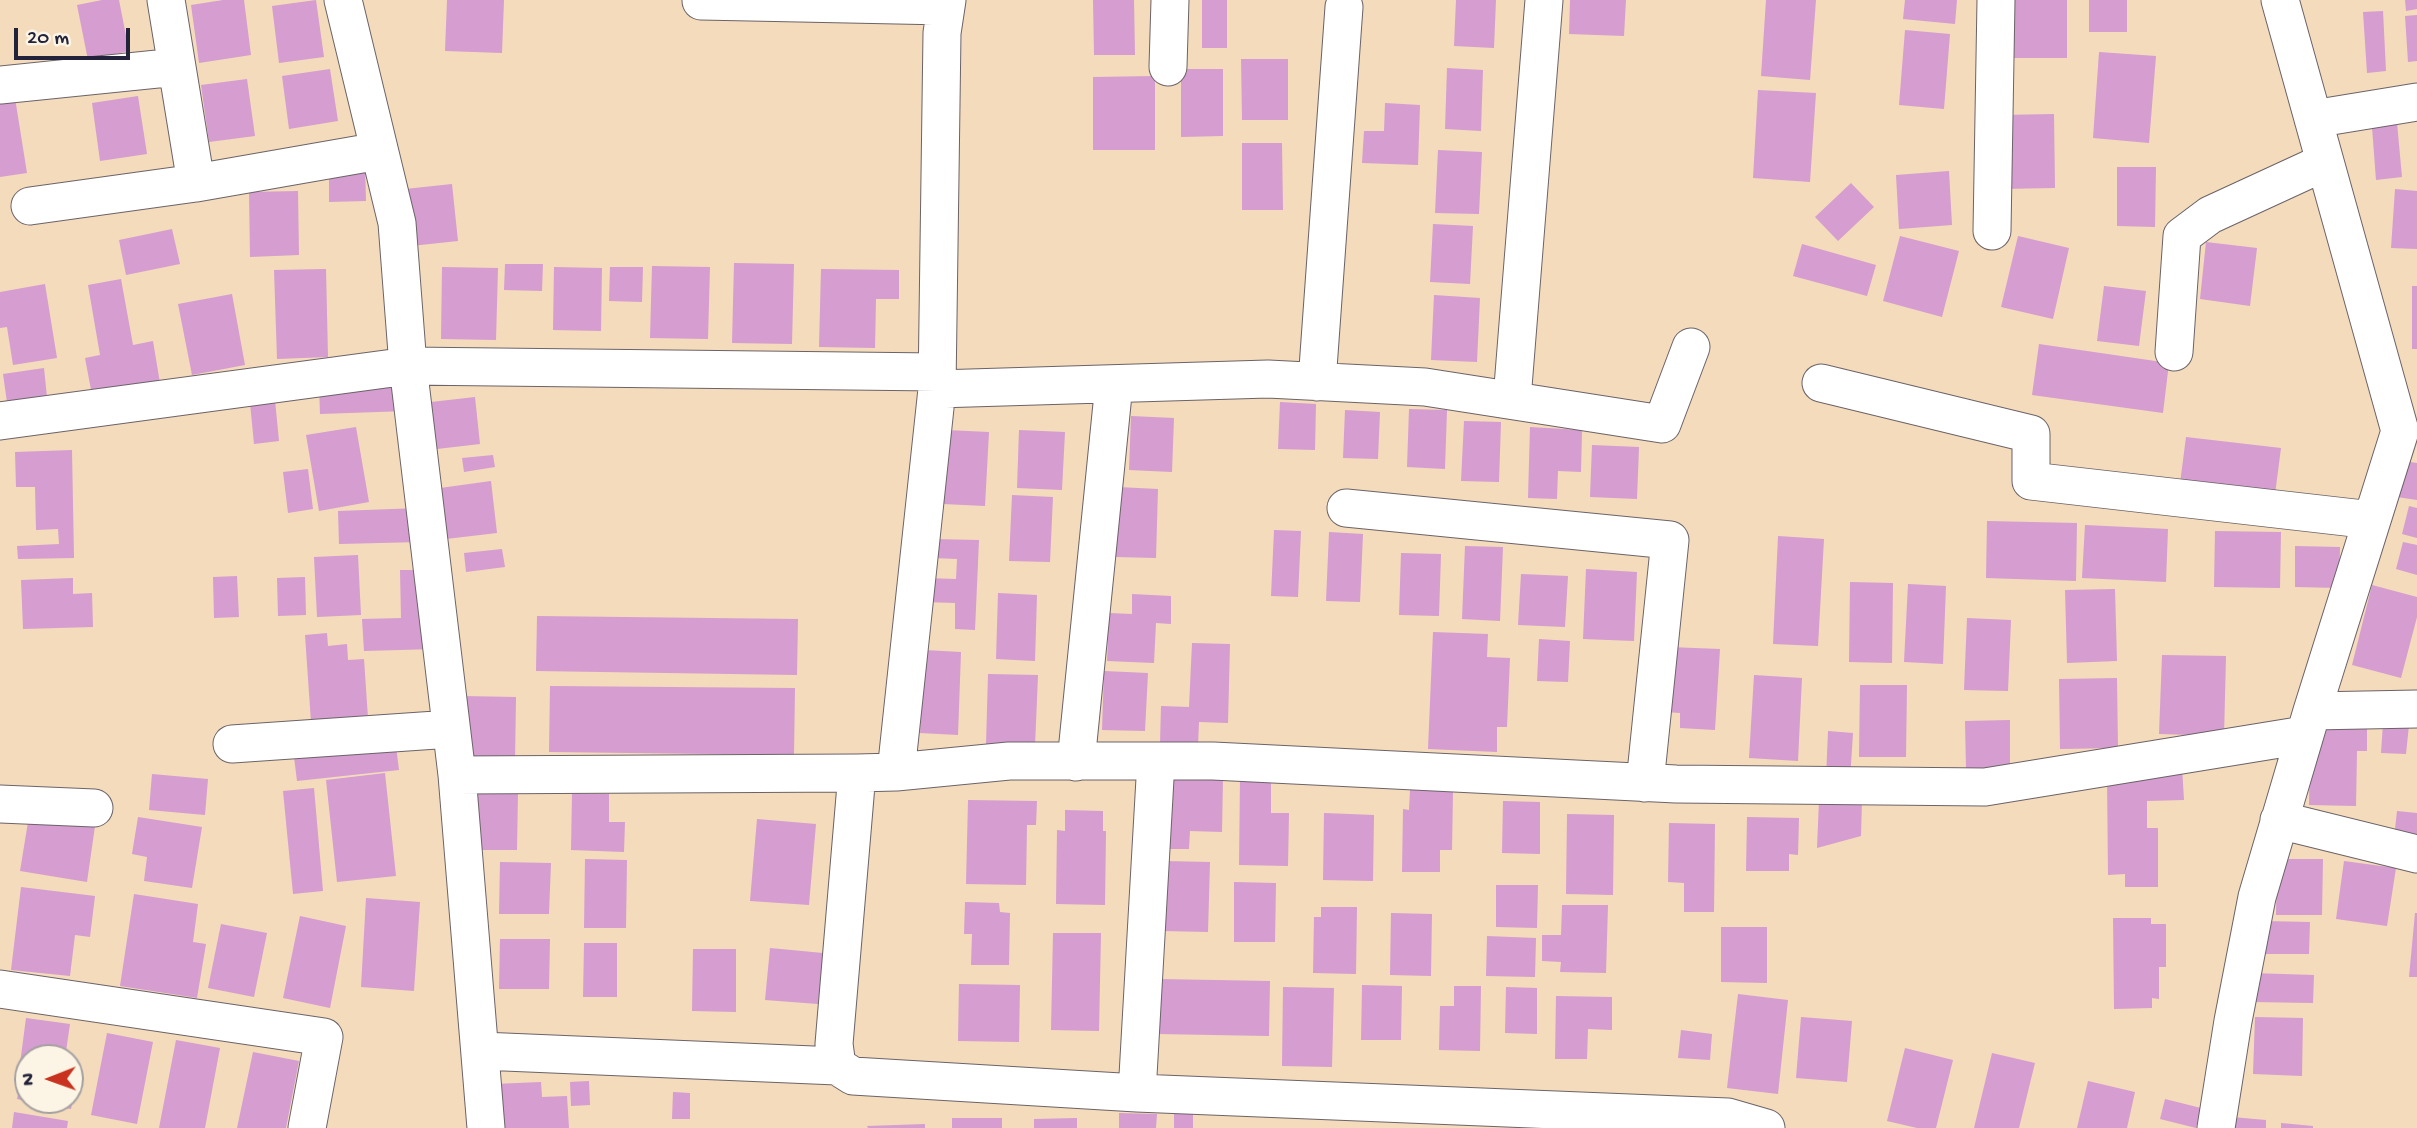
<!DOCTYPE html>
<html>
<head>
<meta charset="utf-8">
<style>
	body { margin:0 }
	#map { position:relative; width:2417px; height:1128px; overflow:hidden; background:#f3dbbc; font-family:"Gochi Hand",sans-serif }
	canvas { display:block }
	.north { position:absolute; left:14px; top:1044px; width:70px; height:70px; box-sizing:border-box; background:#fcf5e5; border:2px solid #a5a1a1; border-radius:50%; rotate:269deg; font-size:19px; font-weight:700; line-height:28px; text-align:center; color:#22223b }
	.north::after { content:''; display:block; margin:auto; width:24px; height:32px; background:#c8321e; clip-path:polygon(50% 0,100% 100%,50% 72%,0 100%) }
	.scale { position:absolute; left:14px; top:28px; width:116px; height:32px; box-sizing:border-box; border:4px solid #22223b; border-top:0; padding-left:9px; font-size:21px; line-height:24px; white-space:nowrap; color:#22223b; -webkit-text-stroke:5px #fcf5e5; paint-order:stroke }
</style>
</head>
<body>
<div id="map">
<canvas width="2417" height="1128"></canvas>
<div class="north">N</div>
<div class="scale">20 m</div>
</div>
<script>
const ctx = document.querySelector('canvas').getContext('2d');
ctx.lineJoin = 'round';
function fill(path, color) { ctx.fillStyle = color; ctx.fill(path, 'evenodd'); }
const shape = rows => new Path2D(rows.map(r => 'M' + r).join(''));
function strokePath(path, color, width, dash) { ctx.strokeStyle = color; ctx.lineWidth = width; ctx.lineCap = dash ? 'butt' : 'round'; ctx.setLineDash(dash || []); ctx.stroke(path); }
const building = shape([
	[102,0,119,0,129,51,88,60,77,5],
	[223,0,244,0,251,55,199,63,191,5],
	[316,0,324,57,279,63,272,6],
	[447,0,504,0,502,53,445,51],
	[1093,0,1134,0,1135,55,1094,55],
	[1202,0,1227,0,1227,48,1202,48],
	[1456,0,1496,0,1494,48,1454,46],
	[1570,0,1626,0,1624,36,1569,34],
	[1766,0,1816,0,1810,80,1761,76],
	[1905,0,1957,0,1955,24,1903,19],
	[2002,0,2067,0,2067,58,2002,58],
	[2089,0,2127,0,2127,32,2089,32],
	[2405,0,2417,0,2417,9,2406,11],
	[2383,11,2386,71,2367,73,2363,12],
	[2417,15,2417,61,2408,62,2405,16],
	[1905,30,1950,34,1944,109,1899,105],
	[2099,52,2156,56,2149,143,2093,138],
	[1241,59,1288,59,1288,120,1242,120],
	[1447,68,1483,70,1481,131,1445,129],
	[330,69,338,121,289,129,282,76],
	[1181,69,1223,69,1223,136,1181,137],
	[1155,76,1155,150,1093,150,1093,77],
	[247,79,255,136,209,142,201,85],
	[1758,90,1816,93,1810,182,1753,178],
	[138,96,147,154,100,161,92,103],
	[15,98,27,173,0,177,0,100],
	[1385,103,1420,105,1418,165,1362,163,1364,131,1384,131],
	[2396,112,2402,177,2376,180,2371,114],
	[2054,114,2055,188,2001,189,2001,115],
	[1242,143,1282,143,1283,210,1242,210],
	[1438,150,1482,152,1479,214,1435,213],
	[365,167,366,201,329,202,329,168],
	[2117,167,2156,167,2155,227,2117,226],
	[1949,171,1952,225,1899,229,1896,175],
	[1851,183,1874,207,1838,241,1815,217],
	[452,184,458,241,411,246,405,189],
	[2395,189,2417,191,2417,249,2391,248],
	[298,191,299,255,250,257,249,192],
	[1433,224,1473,226,1470,284,1430,282],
	[172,229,180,264,126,275,119,240],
	[1900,236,1959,251,1942,317,1883,301],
	[2018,236,2069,248,2053,319,2001,307],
	[2206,242,2257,248,2250,306,2200,299],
	[1802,244,1876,265,1867,296,1793,276],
	[734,263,794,264,792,344,732,343],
	[505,264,543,264,542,291,504,290],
	[652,266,710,267,708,339,650,338],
	[442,267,498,268,496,340,441,339],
	[554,267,602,268,601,331,553,330],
	[610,267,643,267,642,302,609,301],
	[326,269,328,357,277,359,274,270],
	[821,269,899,270,899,299,876,299,875,348,819,347],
	[121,279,133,345,153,341,160,383,92,395,85,358,100,355,88,285],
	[45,284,57,358,13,365,7,327,0,328,0,292],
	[2104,286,2146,291,2139,346,2097,341],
	[2412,286,2417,286,2417,349,2412,349],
	[232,294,245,365,192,375,178,304],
	[1434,295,1480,298,1477,362,1431,360],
	[2039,344,2169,363,2163,413,2032,395],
	[44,368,47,397,7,402,3,374],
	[405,384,407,411,320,414,319,387],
	[475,397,480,444,437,449,431,402],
	[275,400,279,441,254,444,250,403],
	[1280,402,1316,404,1315,450,1278,449],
	[1409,409,1447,410,1445,469,1407,467],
	[1345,410,1380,412,1378,459,1343,458],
	[1131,416,1174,418,1172,472,1129,470],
	[1464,421,1501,422,1499,482,1461,481],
	[356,427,369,502,319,511,306,435],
	[1530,427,1582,430,1581,472,1558,471,1557,499,1528,498],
	[946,430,989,432,985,506,943,504],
	[1019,430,1065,432,1062,490,1017,488],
	[2186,437,2281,448,2274,502,2179,491],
	[1592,445,1639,447,1637,499,1590,497],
	[72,450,74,558,18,559,17,546,59,544,58,529,36,530,35,487,16,487,15,452],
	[493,455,495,467,464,472,462,458],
	[2396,460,2417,463,2417,500,2390,496],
	[308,469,313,509,288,513,283,472],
	[491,481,497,533,446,539,440,488],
	[1118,487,1158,489,1156,558,1115,557],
	[1012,495,1053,497,1050,562,1009,561],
	[2409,506,2417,508,2417,538,2402,534],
	[420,508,420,542,339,544,338,511],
	[1987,521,2077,523,2076,581,1986,578],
	[2085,525,2168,529,2166,582,2082,578],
	[1274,530,1301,531,1298,597,1271,596],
	[2215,531,2281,532,2280,588,2214,587],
	[1329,532,1363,534,1360,602,1326,601],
	[1778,536,1824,539,1818,646,1773,644],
	[933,539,979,540,975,630,955,629,955,603,924,602,925,578,956,579,957,559,932,558],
	[2403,542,2417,545,2417,575,2396,569],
	[1465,546,1503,547,1500,621,1462,619],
	[2295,546,2340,547,2339,588,2295,587],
	[502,549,505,567,466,572,464,553],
	[1401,553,1441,554,1439,616,1399,615],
	[358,555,361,615,317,617,314,557],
	[1586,569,1637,572,1634,641,1583,639],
	[400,570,432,570,435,649,364,651,362,619,401,618],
	[1521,574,1568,576,1565,627,1518,625],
	[237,576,239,617,214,618,213,577],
	[305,577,306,615,278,616,277,578],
	[73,578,73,594,92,593,93,627,23,629,21,580],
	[1850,582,1893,583,1892,663,1849,662],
	[1908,584,1946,586,1943,664,1904,662],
	[2372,585,2417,597,2417,617,2401,678,2352,665],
	[2115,589,2117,661,2067,663,2065,590],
	[998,593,1037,595,1035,661,996,659],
	[1132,594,1171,596,1171,624,1156,623,1154,663,1107,661,1109,613,1132,614],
	[537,616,798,619,797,675,536,671],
	[1967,618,2011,620,2008,691,1964,690],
	[1433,632,1488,634,1487,657,1510,658,1507,727,1497,727,1497,752,1428,749],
	[327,633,328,646,347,644,348,660,364,659,368,718,311,722,305,635],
	[1539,639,1570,641,1568,682,1537,681],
	[1192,643,1230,644,1228,723,1199,722,1198,746,1160,744,1161,706,1189,707],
	[1669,647,1720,649,1715,730,1680,728,1680,713,1665,712],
	[924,650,961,652,958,735,920,733],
	[2162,655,2226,656,2224,736,2159,734],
	[1104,671,1148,673,1145,731,1102,730],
	[988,674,1038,675,1035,746,986,745],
	[1754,675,1802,678,1798,761,1749,758],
	[2117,678,2118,748,2060,749,2059,679],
	[1860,685,1907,685,1906,757,1859,757],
	[550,686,795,688,794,755,549,752],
	[462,696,516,697,515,761,462,761],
	[2010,720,2010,769,1966,769,1965,721],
	[2383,723,2409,725,2406,754,2381,753],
	[2322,726,2367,727,2367,751,2357,751,2356,806,2309,805,2310,745,2322,745],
	[1828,731,1853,733,1850,780,1826,778],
	[396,746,399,770,297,781,294,757],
	[2182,767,2184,800,2147,801,2147,828,2158,828,2158,887,2125,887,2125,874,2108,875,2107,777],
	[385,773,396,876,337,882,326,780],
	[152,774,208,779,205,815,149,810],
	[1168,776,1223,777,1222,832,1190,831,1189,849,1167,849],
	[1240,777,1271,778,1271,813,1289,813,1288,866,1239,865],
	[314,788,323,891,293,894,283,791],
	[1410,790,1453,791,1452,850,1440,850,1440,872,1402,872,1403,809,1409,810],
	[475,791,518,792,517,850,474,850],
	[572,794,609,794,609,822,625,822,624,852,571,850],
	[968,800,1037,801,1036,825,1027,825,1026,885,966,884],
	[1819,800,1862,801,1861,836,1817,848],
	[1503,801,1540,802,1540,854,1502,853],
	[1065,810,1103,811,1103,831,1106,831,1105,905,1056,904,1057,830,1065,831],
	[2397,811,2417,813,2417,840,2394,838],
	[1324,813,1374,815,1373,881,1323,880],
	[1567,814,1614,815,1613,895,1566,894],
	[29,816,95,826,87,882,20,871],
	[138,817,202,827,192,888,144,881,147,857,132,854],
	[1747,817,1799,818,1798,855,1789,854,1789,871,1746,871],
	[757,819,816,824,809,905,750,901],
	[1669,823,1715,824,1714,912,1684,912,1684,883,1668,882],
	[585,859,627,860,626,928,584,928],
	[2277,859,2323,859,2322,915,2276,915],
	[1164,861,1210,862,1208,932,1162,931],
	[2344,861,2396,868,2387,926,2336,919],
	[500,862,551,863,549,914,499,914],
	[1234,882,1276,883,1275,942,1234,942],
	[1496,885,1538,885,1537,928,1496,927],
	[21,887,95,896,90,937,75,935,70,976,11,970],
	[134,894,198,904,193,942,206,944,197,998,120,986],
	[366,898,420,902,414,991,361,987],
	[965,902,999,903,1000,912,1010,913,1009,965,971,965,972,934,964,934],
	[1562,905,1608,905,1606,973,1560,972,1561,962,1542,961,1542,935,1561,935],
	[1321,907,1357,907,1356,974,1313,973,1314,917,1321,917],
	[1391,913,1432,914,1431,976,1390,975],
	[2415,913,2417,913,2417,977,2409,977],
	[300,916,346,926,330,1008,283,998],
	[2113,918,2151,918,2151,924,2166,924,2166,967,2159,967,2159,999,2152,998,2152,1008,2114,1009],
	[2264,921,2310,922,2309,954,2264,954],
	[221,924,267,933,254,997,208,988],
	[1721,927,1767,927,1767,983,1721,982],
	[1053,933,1101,933,1099,1031,1051,1030],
	[1487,936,1536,938,1535,977,1486,976],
	[500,939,550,939,549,989,499,989],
	[584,943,617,943,617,997,583,997],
	[770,948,823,953,818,1004,765,1000],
	[693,949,736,949,736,1012,692,1011],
	[2251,973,2314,975,2313,1003,2251,1002],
	[1159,979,1270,981,1269,1036,1158,1034],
	[959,984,1020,985,1019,1042,958,1041],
	[1362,985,1402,986,1401,1040,1361,1040],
	[1454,986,1481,986,1480,1051,1439,1050,1440,1006,1454,1006],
	[1283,987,1334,988,1332,1067,1282,1066],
	[1506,987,1537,988,1537,1034,1505,1033],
	[1738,994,1788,1000,1778,1094,1727,1088],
	[1556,996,1612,997,1612,1030,1588,1029,1587,1059,1555,1059],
	[1801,1017,1852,1021,1847,1082,1796,1078],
	[2255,1017,2303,1018,2302,1076,2253,1074],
	[26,1018,70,1024,65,1058,28,1058,28,1073,19,1071],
	[1681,1030,1712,1034,1710,1060,1678,1058],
	[107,1033,153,1042,137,1124,91,1115],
	[176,1040,220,1048,205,1128,159,1128],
	[1905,1048,1953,1060,1936,1128,1917,1128,1887,1121],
	[253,1052,299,1061,286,1128,237,1128],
	[1992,1053,2035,1063,2019,1128,1974,1128],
	[21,1080,28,1081,28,1101,17,1099],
	[589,1081,590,1105,571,1106,570,1082],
	[2088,1081,2135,1092,2127,1128,2077,1128],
	[541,1082,542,1097,567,1096,569,1128,495,1128,494,1084],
	[70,1088,75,1089,71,1109,29,1101,70,1100],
	[673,1092,690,1093,690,1119,672,1119],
	[2165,1099,2201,1108,2196,1128,2160,1119],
	[1174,1111,1193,1112,1193,1128,1174,1128],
	[14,1112,68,1121,67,1128,12,1128],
	[1119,1113,1157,1114,1156,1128,1119,1128],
	[2232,1117,2266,1120,2266,1128,2230,1128],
	[952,1118,1002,1118,1002,1128,952,1128],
	[1077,1118,1077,1128,1034,1128,1034,1119],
	[2281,1123,2313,1126,2313,1128,2281,1128],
	[925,1124,925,1128,868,1128,867,1126]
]);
const minor = shape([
	[166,0,196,183,379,151],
	[343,0,397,223,408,366,457,775,486,1128],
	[701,1,946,6],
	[1168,67,1170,0],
	[0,85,177,67],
	[2313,119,2417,102],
	[30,206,196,183],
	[1992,231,1996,0],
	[2174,352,2182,236,2210,215,2325,162],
	[1317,382,1344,7],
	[1821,383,2031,434,2031,481,2372,520],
	[937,389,1268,379,1425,387,1662,424,1691,347],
	[1512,399,1544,0],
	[0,421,408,366,937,372],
	[1346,508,1670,540,1645,783],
	[2312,711,2417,709],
	[232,744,451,729],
	[1076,762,1114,384],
	[896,772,937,389,942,33,947,0],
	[857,773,834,1044,837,1066,853,1076,1137,1093,1728,1117,1766,1128],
	[457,775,857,773,896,772,1009,761,1213,761,1676,784,1985,787,2304,735],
	[0,804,94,808],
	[2279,820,2417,854],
	[0,989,324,1037,307,1128],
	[481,1051,837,1066],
	[1137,1093,1156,761],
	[2216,1128,2233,1021,2257,897,2312,711,2400,431,2280,0]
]);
fill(building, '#d59dd0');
strokePath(minor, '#6b6368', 39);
strokePath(minor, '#fff', 37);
</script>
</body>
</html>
